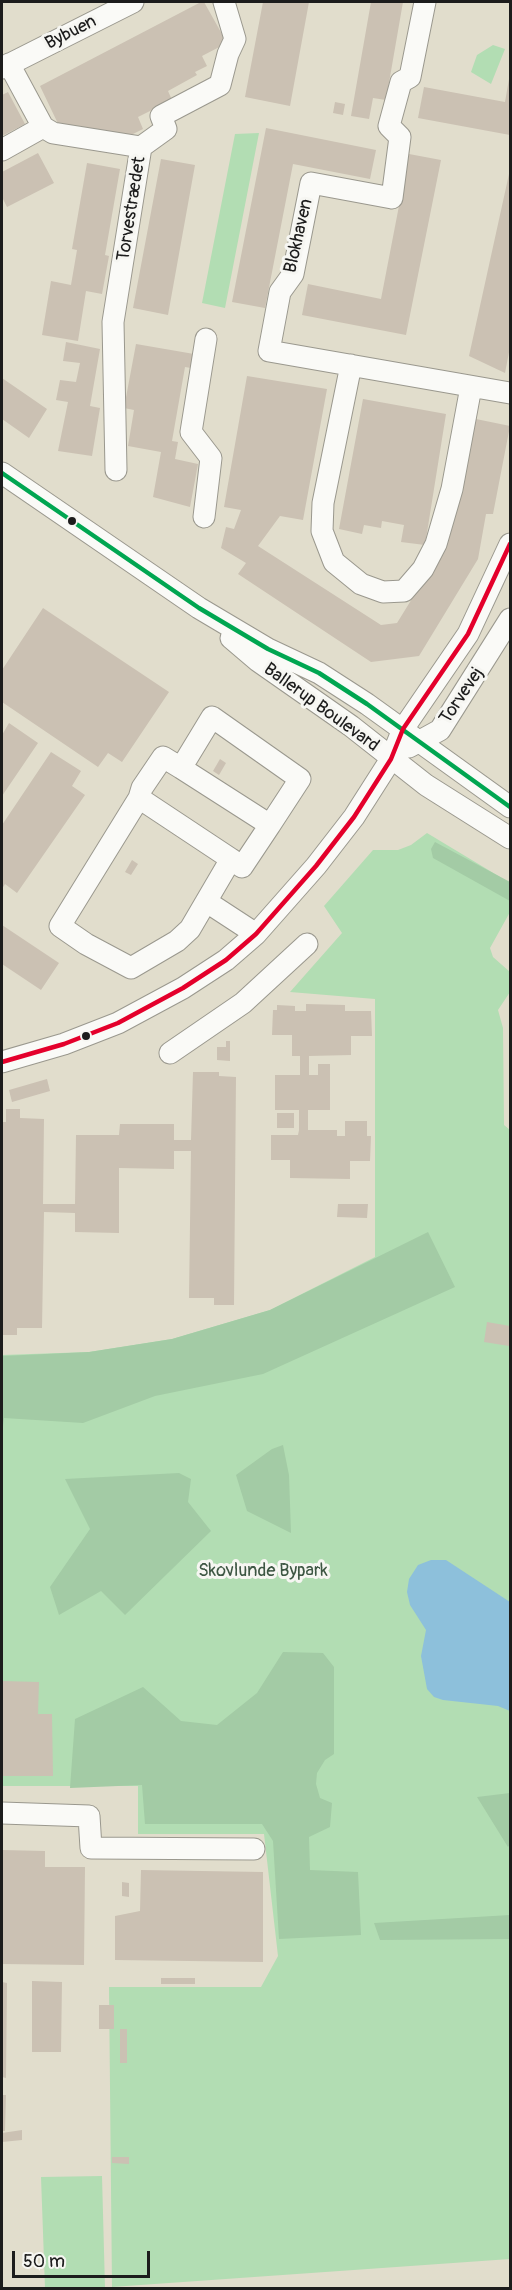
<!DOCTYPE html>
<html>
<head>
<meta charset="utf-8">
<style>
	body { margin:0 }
	#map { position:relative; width:512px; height:2290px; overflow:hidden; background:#e1ddcc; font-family:Pangolin,sans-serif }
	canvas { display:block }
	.frame { position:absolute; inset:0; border:3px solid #1c1c1c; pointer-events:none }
	.scale { position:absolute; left:12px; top:2251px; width:138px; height:27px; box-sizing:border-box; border:3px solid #1c1c1c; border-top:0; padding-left:8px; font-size:18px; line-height:21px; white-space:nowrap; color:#1c1c1c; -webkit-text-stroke:4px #f6f6f2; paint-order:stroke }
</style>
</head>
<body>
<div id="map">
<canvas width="512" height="2290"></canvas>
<div class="frame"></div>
<div class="scale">50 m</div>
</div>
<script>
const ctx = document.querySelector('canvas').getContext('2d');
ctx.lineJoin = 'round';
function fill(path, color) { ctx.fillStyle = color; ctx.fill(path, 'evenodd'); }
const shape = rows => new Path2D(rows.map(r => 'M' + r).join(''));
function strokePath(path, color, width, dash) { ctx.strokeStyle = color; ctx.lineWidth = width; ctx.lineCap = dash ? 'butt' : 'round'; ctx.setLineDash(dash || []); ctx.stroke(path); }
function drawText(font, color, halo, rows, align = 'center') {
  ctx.font = font + ' Pangolin,sans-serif'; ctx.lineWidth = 6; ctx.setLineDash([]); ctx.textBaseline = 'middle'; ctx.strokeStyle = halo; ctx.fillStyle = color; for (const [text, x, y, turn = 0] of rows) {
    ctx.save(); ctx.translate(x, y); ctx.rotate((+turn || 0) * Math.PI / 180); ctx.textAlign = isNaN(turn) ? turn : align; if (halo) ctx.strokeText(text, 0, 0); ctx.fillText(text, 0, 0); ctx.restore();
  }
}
const green = shape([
	[493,45,505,49,491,84,471,72,477,55],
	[259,133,225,308,202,303,235,134],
	[427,833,510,883,510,912,490,948,493,957,510,972,510,992,498,1010,503,1028,504,1125,510,1130,510,2259,112,2287,109,1987,261,1987,278,1956,264,1834,138,1834,138,1786,2,1786,2,1355,89,1352,172,1339,270,1310,375,1257,375,999,290,992,342,933,324,906,373,850,398,850,411,845],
	[102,2176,105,2288,45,2288,41,2177]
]);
const forest = shape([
	[435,842,510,882,510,901,433,858,431,849],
	[428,1232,455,1287,263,1374,155,1396,83,1423,4,1418,2,1435,2,1356,89,1352,172,1339,270,1310],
	[283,1445,289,1475,291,1533,247,1511,236,1475,272,1449],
	[179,1473,191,1479,188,1502,211,1531,125,1615,101,1591,59,1615,50,1587,90,1529,65,1479],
	[283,1652,323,1653,334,1667,334,1754,325,1760,317,1773,316,1784,320,1798,332,1803,330,1827,309,1837,310,1870,358,1872,361,1935,279,1939,273,1841,262,1824,145,1824,142,1785,70,1788,75,1719,143,1687,181,1721,217,1725,257,1693],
	[510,1793,510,1844,508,1847,477,1797],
	[510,1915,510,1939,380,1940,374,1923]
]);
const water = shape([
	[431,1560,446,1560,510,1602,510,1711,498,1706,443,1700,434,1697,427,1689,421,1656,426,1630,410,1605,407,1592,409,1579,418,1565]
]);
const building = shape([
	[201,2,204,2,227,43,202,56,207,66,195,72,197,75,168,91,172,100,138,117,143,129,125,138,62,132,40,86],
	[263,2,309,2,290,106,245,97],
	[371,2,403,2,386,100,373,98,369,119,351,116],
	[509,79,510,135,418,118,424,87,505,102],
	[8,92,25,124,2,136,2,95],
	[335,102,345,104,343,115,333,113],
	[266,128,376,150,370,179,293,164,265,308,232,302],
	[38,153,54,183,7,207,2,197,2,172],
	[409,154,441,160,406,335,302,315,308,284,381,299],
	[161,159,195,165,168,315,133,308],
	[87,163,120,169,105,255,109,256,102,294,86,291,78,341,42,335,51,281,71,285,77,250,72,249],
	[509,174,510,347,505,373,469,356],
	[66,342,100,349,90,406,100,408,92,456,58,451,68,402,56,400,60,380,76,382,80,363,63,361],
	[136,344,194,354,191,368,185,367,172,441,178,442,175,459,198,464,190,507,153,497,161,452,128,446,134,410,124,408],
	[247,376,327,389,303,520,280,516,258,546,381,625,397,623,444,547,452,505,458,506,476,419,510,426,493,514,486,514,478,559,419,656,371,662,238,574,246,563,221,548,226,527,234,529,241,510,224,507],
	[2,378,47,409,29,438,2,419],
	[363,399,446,414,425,545,401,542,404,525,382,521,381,528,364,525,362,534,339,529],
	[43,608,169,692,122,762,108,753,98,767,2,702,2,670],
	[9,723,38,743,2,796,2,735],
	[51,752,81,771,72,786,85,795,17,893,5,884,2,889,2,825],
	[220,759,226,763,219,775,213,771],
	[132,860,138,864,131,875,125,872],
	[2,925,59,963,41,990,2,964],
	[306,1004,345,1005,345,1011,371,1011,372,1036,351,1036,351,1055,309,1056,309,1075,318,1075,318,1064,330,1064,330,1110,308,1110,308,1130,337,1130,337,1136,345,1136,345,1121,367,1121,367,1136,371,1136,370,1161,350,1161,350,1179,290,1178,290,1160,271,1160,271,1135,298,1135,299,1130,299,1110,275,1110,275,1075,300,1075,300,1056,292,1056,292,1035,272,1035,273,1010,277,1010,277,1005,295,1006,295,1011,306,1011],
	[226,1041,230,1041,230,1061,217,1060,217,1047,226,1047],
	[193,1072,219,1072,219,1076,236,1077,234,1305,214,1305,214,1298,189,1298,191,1151,174,1151,174,1169,119,1168,119,1233,75,1232,75,1213,44,1212,42,1328,17,1328,17,1335,2,1335,2,1122,6,1122,6,1109,20,1109,20,1118,44,1119,43,1204,75,1204,76,1135,119,1135,120,1124,174,1124,174,1140,191,1140],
	[47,1079,50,1091,12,1102,9,1090],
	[277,1113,294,1113,294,1128,277,1128],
	[338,1204,368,1204,367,1218,337,1217],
	[487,1322,510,1326,509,1346,484,1342],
	[2,1681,39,1682,38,1714,52,1714,53,1776,2,1776],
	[2,1850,45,1851,45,1867,85,1867,84,1965,2,1964],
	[141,1870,263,1872,263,1962,115,1960,115,1916,140,1911],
	[122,1882,129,1883,129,1897,122,1896],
	[161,1978,195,1978,195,1984,161,1984],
	[32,1981,62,1982,61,2052,32,2052],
	[2,1982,7,1983,6,2078,2,2077],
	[99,2005,114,2005,114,2029,99,2029],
	[120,2029,127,2029,127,2063,120,2063],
	[2,2095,6,2095,5,2131,2,2131],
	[22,2130,22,2140,2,2142,2,2133],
	[112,2157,129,2157,129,2164,112,2163]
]);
const minor = shape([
	[425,2,410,77,401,82,389,126,400,137,392,198,311,183,293,274,280,292,269,351,510,393],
	[9,64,43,127,53,133,141,147],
	[2,68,133,2],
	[2,150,43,127],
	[351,365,323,503,322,531,334,562,361,584,383,592,404,591,423,569,436,544,452,489,471,387],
	[116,470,113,322,141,147,166,129,161,116,220,85,228,54,235,39,224,2],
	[2,473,199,608,268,649,319,673,367,704,510,807],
	[204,517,211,458,191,432,206,339],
	[231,638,258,661,351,726,426,785,510,838],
	[409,747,440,730,510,619],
	[139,798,142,788,163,757,181,768],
	[231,859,190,929,177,941,131,968,86,944,60,926,139,798,231,859,242,867,270,825,181,768,212,717,300,779,270,825],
	[207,902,256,934],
	[170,1053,243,1003,307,944],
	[2,1062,64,1044,118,1023,183,988,226,960,256,934,316,866,354,817,391,759,403,729,468,634,510,544],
	[2,1813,89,1816,91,1848,254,1849]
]);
const bus1 = shape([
	[2,473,199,608,268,649,319,673,367,704,510,807]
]);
const bus2 = shape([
	[2,1062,64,1044,118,1023,183,988,226,960,256,934,316,866,354,817,391,759,403,729,468,634,510,544]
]);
const markers = [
	[72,521,5,"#1c1c1c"],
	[86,1036,5,"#1c1c1c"]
];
const streetNames = [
	["Bybuen",71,33,-27],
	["Torvestrædet",132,209,-81],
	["Blokhaven",299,236,-77],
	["Torvevej",462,696,-56],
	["Ballerup Boulevard",321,708,36]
];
const parkNames = [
	["Skovlunde Bypark",263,1571]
];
fill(green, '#b2ddb3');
fill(forest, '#a3cba5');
fill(water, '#8dc0db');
fill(building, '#cbc1b3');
strokePath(minor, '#9a988e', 23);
strokePath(minor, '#fafaf7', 21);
strokePath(bus1, '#00a651', 4.5);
strokePath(bus2, '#e4002b', 4.5);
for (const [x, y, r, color] of markers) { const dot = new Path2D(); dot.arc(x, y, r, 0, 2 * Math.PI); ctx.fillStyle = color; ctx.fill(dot); strokePath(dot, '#f6f6f2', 2); }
drawText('18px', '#1c1c1c', '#f6f6f2', streetNames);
drawText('18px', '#3d5643', '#f6f6f2', parkNames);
</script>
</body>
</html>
